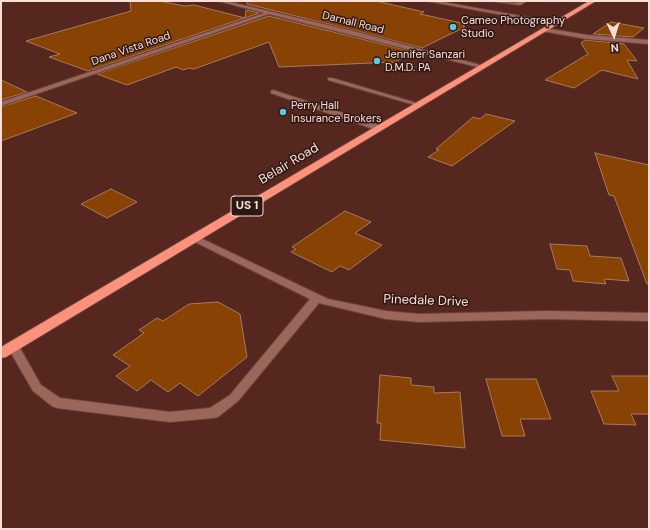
<!DOCTYPE html>
<html>
<head>
<meta charset="utf-8">
<style>
	body { margin:0 }
	#map { position:relative; width:650px; height:530px; overflow:hidden; background:#56271e; font-family:"DM Sans",sans-serif }
	canvas { display:block }
	.frame { position:absolute; inset:0; border:2px solid #fdded7; pointer-events:none }
	.north { position:absolute; left:594px; top:16px; width:40px; height:40px; -webkit-text-stroke:3px #2d1813; paint-order:stroke; rotate:176deg; font-size:11px; font-weight:700; line-height:16px; text-align:center; color:#fdded7 }
	.north::after { content:''; display:block; margin:auto; width:14px; height:18px; background:#fdded7; clip-path:polygon(50% 0,100% 100%,50% 72%,0 100%) }
</style>
</head>
<body>
<div id="map">
<canvas width="650" height="530"></canvas>
<div class="frame"></div>
<div class="north">N</div>
</div>
<script>
const ctx = document.querySelector('canvas').getContext('2d');
ctx.lineJoin = 'round';
function fill(path, color) { ctx.fillStyle = color; ctx.fill(path, 'evenodd'); }
const shape = rows => new Path2D(rows.map(r => 'M' + r).join(''));
function strokePath(path, color, width, dash) { ctx.strokeStyle = color; ctx.lineWidth = width; ctx.lineCap = dash ? 'butt' : 'round'; ctx.setLineDash(dash || []); ctx.stroke(path); }
function drawText(font, color, halo, rows, align = 'center') {
  ctx.font = font + ' "DM Sans",sans-serif'; ctx.lineWidth = 3; ctx.setLineDash([]); ctx.textBaseline = 'middle'; ctx.strokeStyle = halo; ctx.fillStyle = color; for (const [text, x, y, turn = 0] of rows) {
    ctx.save(); ctx.translate(x, y); ctx.rotate((+turn || 0) * Math.PI / 180); ctx.textAlign = isNaN(turn) ? turn : align; if (halo) ctx.strokeText(text, 0, 0); ctx.fillText(text, 0, 0); ctx.restore();
  }
}
const building = shape([
	[130,1,160,1,184,6,194,5,245,18,246,10,259,13,88,71,49,57,60,54,26,41,131,11,130,1],
	[247,1,376,1,424,12,420,14,466,24,463,26,465,27,422,48,357,31,247,4,247,1],
	[269,16,414,52,395,62,279,67,269,42,194,69,189,68,183,70,176,67,127,85,97,74,269,16],
	[611,22,644,28,633,37,593,34,611,22],
	[585,40,624,44,637,61,627,60,638,79,602,70,574,88,545,80,588,54,581,43,585,40],
	[1,80,27,92,1,100,1,80],
	[36,96,77,113,1,141,1,107,36,96],
	[486,114,515,121,452,166,428,157,439,150,436,149,473,117,480,119,486,114],
	[595,153,649,165,649,283,647,284,614,196,609,195,595,153],
	[111,189,137,202,107,218,81,204,111,189],
	[345,211,371,222,355,233,382,245,349,270,340,266,332,272,291,252,296,249,292,247,345,211],
	[550,244,587,246,590,256,621,258,629,281,604,279,606,284,573,281,570,270,557,269,550,244],
	[218,302,240,314,247,357,198,396,180,383,168,392,151,380,137,391,116,376,130,366,113,355,144,333,139,330,157,318,163,321,189,304,218,302],
	[380,375,411,378,411,385,434,387,434,393,460,392,465,448,380,440,381,423,377,423,380,375],
	[612,376,649,376,649,414,631,414,636,425,604,424,591,391,619,391,612,376],
	[486,379,536,379,551,419,520,419,525,436,502,436,486,379]
]);
const minor = shape([
	[218,1,226,1,357,32,484,66,481,68,269,14,1,106,1,102,264,13,218,1],
	[427,1,437,1,560,23,557,25,427,1],
	[491,1,513,3,527,1,520,5,491,1],
	[544,28,587,35,649,40,649,44,587,39,542,31,542,29,544,28],
	[328,78,332,78,420,104,415,105,328,80,328,78],
	[273,90,382,126,383,128,379,130,376,130,271,93,271,91,273,90],
	[194,235,328,299,386,311,419,314,547,311,649,313,649,321,547,319,419,322,386,319,319,303,238,401,218,417,213,418,170,422,57,408,52,406,33,391,7,346,9,343,17,343,41,385,60,398,170,412,210,408,230,395,310,299,191,240,189,238,191,236,194,235]
]);
const highway = shape([
	[589,1,596,1,6,357,1,358,1,347,589,1]
]);
const markers = [
	[453,27,4,"#56c9e0"],
	[377,61,4,"#56c9e0"],
	[283,112,4,"#56c9e0"]
];
const farPoinames = [
	["Cameo Photography",461,21],
	["Studio",461,34],
	["Jennifer Sanzari",385,55],
	["D.M.D. PA",385,68],
	["Perry Hall",291,106],
	["Insurance Brokers",291,119]
];
const farStreetnames = [
	["Darnall Road",353,23,14],
	["Dana Vista Road",131,49,-19]
];
const shields = [
	[247,206,32]
];
const shieldNames = [
	["US 1",247,206]
];
const streetNames = [
	["Belair Road",289,164,-31],
	["Pinedale Drive",426,301,2]
];
fill(building, '#884204');
strokePath(building, '#a87a5d', 1);
strokePath(minor, '#6c433c', 2);
strokePath(highway, '#6c433c', 2);
fill(minor, '#9c675b');
fill(highway, '#fc927b');
for (const [x, y, r, color] of markers) { const dot = new Path2D(); dot.arc(x, y, r, 0, 2 * Math.PI); ctx.fillStyle = color; ctx.fill(dot); strokePath(dot, '#2d1813', 1.5); }
drawText('11px', '#fdded7', '#2d1813', farPoinames, 'left');
drawText('11px', '#fdded7', '#2d1813', farStreetnames);
for (const [x, y, w] of shields) { const box = new Path2D(); box.roundRect(x - w / 2, y - 10, w, 20, 3); ctx.fillStyle = '#2d1813'; ctx.fill(box); strokePath(box, '#fdded7', 1); }
drawText('bold 12px', '#fdded7', null, shieldNames);
drawText('13px', '#fdded7', '#2d1813', streetNames);
</script>
</body>
</html>
